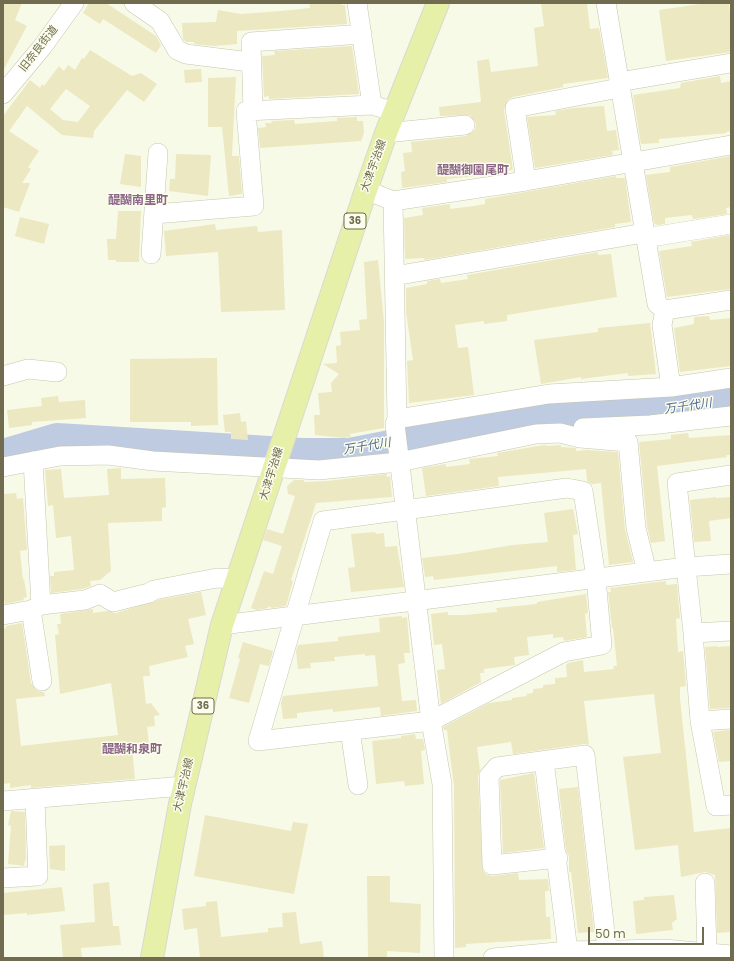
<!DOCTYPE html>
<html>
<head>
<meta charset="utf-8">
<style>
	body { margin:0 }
	#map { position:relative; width:734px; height:961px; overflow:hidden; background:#f8fae8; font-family:Poppins,sans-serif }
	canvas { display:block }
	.frame { position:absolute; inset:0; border:4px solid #716c4f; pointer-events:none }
	.scale { position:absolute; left:588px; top:927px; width:116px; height:18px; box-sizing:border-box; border:2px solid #716c4f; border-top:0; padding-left:5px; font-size:12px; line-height:14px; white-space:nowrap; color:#716c4f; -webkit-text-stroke:3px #fbfded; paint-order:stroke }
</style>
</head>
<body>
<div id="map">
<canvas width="734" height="961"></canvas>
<div class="frame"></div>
<div class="scale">50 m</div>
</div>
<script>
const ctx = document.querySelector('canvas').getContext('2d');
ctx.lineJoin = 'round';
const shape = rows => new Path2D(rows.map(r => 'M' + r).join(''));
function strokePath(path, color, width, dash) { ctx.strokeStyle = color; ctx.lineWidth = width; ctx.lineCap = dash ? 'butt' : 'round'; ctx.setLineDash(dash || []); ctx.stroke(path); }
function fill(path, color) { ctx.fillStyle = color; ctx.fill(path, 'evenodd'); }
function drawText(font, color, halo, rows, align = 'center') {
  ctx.font = font + ' Poppins,"Noto Sans JP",sans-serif'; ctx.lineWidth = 3; ctx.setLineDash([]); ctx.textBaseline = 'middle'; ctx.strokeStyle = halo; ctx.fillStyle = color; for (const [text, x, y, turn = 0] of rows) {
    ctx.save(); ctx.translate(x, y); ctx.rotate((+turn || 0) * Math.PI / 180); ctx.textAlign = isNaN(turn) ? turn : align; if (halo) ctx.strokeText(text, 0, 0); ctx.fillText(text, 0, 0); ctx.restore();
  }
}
const river = shape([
	[3,453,57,437,302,452,349,452,522,418,659,411,731,401]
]);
const building = shape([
	[3,3,22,3,15,20,27,26,3,71],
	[89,3,106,3,156,36,161,45,156,53,103,19,100,24,83,13],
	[309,3,341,3,341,5,345,5,347,24,237,31,237,44,214,46,194,44,194,42,186,42,183,39,182,23,216,22,218,10,241,14,281,11,310,8],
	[541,3,587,3,590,29,599,28,608,78,563,84,563,87,513,97,508,100,504,110,513,170,496,172,496,174,447,179,447,182,402,188,401,172,405,171,403,153,412,152,411,142,466,136,475,130,476,124,470,115,440,116,439,107,481,102,477,61,489,59,491,72,538,66,534,28,544,26],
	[707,3,729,3,731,23,731,52,666,61,659,10],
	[352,46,359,94,269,99,269,96,264,97,262,56,275,55,274,51],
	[90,50,132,76,141,73,157,84,144,102,127,90,94,131,93,138,62,135,27,106,9,131,39,151,28,167,31,169,22,183,30,183,19,212,3,207,3,116,30,80,40,88,42,84,44,86,59,66,64,71,68,65,75,70,82,58,84,59],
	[66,89,90,106,78,122,63,120,50,109],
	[201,69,202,82,185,83,184,70],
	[720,76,721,83,731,81,731,131,726,132,727,133,659,139,659,143,641,144,633,95,680,88,681,83],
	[236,77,232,156,239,156,242,194,229,196,222,127,208,127,208,78],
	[604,106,607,131,616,130,619,150,612,151,613,155,535,168,527,117,556,115,555,111,573,108],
	[357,117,357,121,363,121,364,133,361,141,260,148,258,128,266,127,265,123,272,123,271,121,294,120,295,124,337,121,337,118],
	[125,154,141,156,141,187,120,184],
	[176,154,211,155,208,196,169,191,170,179,175,179],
	[731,156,731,207,726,208,727,214,693,219,692,215,665,218,665,224,657,225,654,223,646,175,670,172,670,167],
	[616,176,616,178,625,178,631,222,615,224,615,227,425,260,424,258,405,259,404,218,423,215,422,208,450,204,450,209,474,206,485,204,485,199],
	[118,211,141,211,139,262,116,262,116,260,108,260,107,239,116,239],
	[20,217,49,224,44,244,15,236],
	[215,224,216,230,257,226,258,232,282,230,285,310,221,312,218,252,166,256,164,231],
	[729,235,731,240,731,289,667,297,659,251,692,246,691,242],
	[598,252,598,255,611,254,617,297,507,315,507,321,484,324,484,321,455,325,458,348,468,347,474,395,409,403,407,361,413,360,406,312,406,288,427,284,427,281,440,279,441,283,468,279,467,275],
	[378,260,384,322,384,428,350,434,351,437,344,438,315,435,314,415,320,415,318,393,332,392,331,383,339,374,323,364,337,363,336,346,341,345,340,332,360,330,359,320,367,319,364,262],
	[709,316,710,320,731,318,731,366,680,372,674,328,694,324,694,317],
	[650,323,656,374,628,376,628,373,581,379,581,377,541,384,534,340,598,332,598,328],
	[217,358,218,425,191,426,191,422,130,422,130,359],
	[58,396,59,402,85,400,86,418,32,422,32,425,9,428,7,410,42,406,41,398],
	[240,413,241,422,246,421,248,440,231,439,231,432,225,432,223,415],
	[688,433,689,438,731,435,731,455,726,455,727,457,657,466,665,541,651,543,647,526,639,442,671,439,671,435],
	[544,445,547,446,561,445,561,447,576,448,576,451,587,450,618,452,625,529,633,562,609,565,601,483,592,484,587,481,586,469,498,477,499,486,426,496,422,468,446,464,446,467,470,464,469,459,498,456,497,453],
	[121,468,121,479,165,478,166,507,162,508,162,521,108,523,111,571,100,580,90,581,91,586,82,589,51,593,50,576,54,576,54,572,74,570,71,536,56,538,53,505,48,506,45,470,61,469,64,498,109,495,107,469],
	[386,474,387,477,390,476,392,497,316,503,291,580,293,581,286,606,272,608,268,606,268,608,257,610,251,608,264,571,273,574,282,546,263,540,267,529,283,534,295,496,288,494,287,486,294,480,304,480,304,482,327,481],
	[16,493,17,499,23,498,27,550,20,551,23,580,24,579,27,597,23,598,24,600,5,604,3,593,3,494],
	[716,497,716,498,731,497,731,518,709,521,711,541,694,542,690,500],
	[573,509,578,534,573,535,576,570,557,572,557,566,434,580,433,576,425,577,422,558,458,554,513,545,548,542,544,513],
	[375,532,376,534,384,533,385,547,397,546,404,587,351,592,348,568,355,567,351,534],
	[666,581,666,585,677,584,680,618,676,619,678,652,683,651,686,686,680,687,680,698,694,832,731,828,731,932,717,933,715,875,705,872,681,877,678,845,635,850,623,757,661,753,654,694,584,701,589,745,584,744,513,754,511,742,477,747,480,771,478,776,483,871,487,875,493,876,518,873,519,880,548,879,549,891,545,891,546,917,550,917,551,939,466,944,466,947,455,948,454,787,447,730,444,730,443,727,489,703,512,700,512,698,527,696,526,694,533,693,533,689,543,688,543,685,555,684,555,678,567,677,566,665,568,663,583,660,584,672,614,669,613,666,617,666,613,628,612,628,608,592,611,592,610,588],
	[201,592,206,615,188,619,194,644,185,646,188,657,149,666,150,676,143,676,146,704,151,703,160,715,154,716,155,726,147,727,149,744,132,746,135,779,31,788,31,785,10,788,10,783,3,784,3,629,6,628,6,626,22,623,31,683,38,691,44,692,45,696,16,699,21,746,118,735,111,683,60,694,55,635,59,634,57,624,61,624,60,614,93,609,93,613,107,611,116,613,158,600],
	[586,594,588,613,585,614,587,637,564,641,563,637,553,638,553,634,527,637,529,655,514,657,515,665,484,669,484,673,480,673,481,682,441,704,437,670,445,669,442,644,434,645,431,614,448,612,448,615,464,615,497,612,496,608,537,604,537,602],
	[402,616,402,618,407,617,410,653,404,653,405,663,398,664,402,701,416,700,417,711,381,716,380,707,333,712,333,709,297,713,297,718,283,719,281,703,283,696,378,686,375,655,365,656,365,654,334,657,335,661,310,663,311,668,298,669,296,651,298,645,338,641,338,637,380,632,379,618],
	[243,642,273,651,269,666,260,664,249,703,229,698,240,659,238,658],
	[717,646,717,647,731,646,731,708,710,709,705,647],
	[728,730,731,730,731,761,719,762,713,732],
	[415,734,416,739,423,739,425,750,421,751,424,784,405,786,404,781,376,784,372,741,401,738,401,736],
	[534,773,544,848,503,853,500,780],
	[578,787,594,932,578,933,571,872,569,872,569,856,566,851,559,789],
	[11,811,25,812,26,860,25,860,24,866,8,864,11,826,8,825],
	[205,815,291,831,293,822,308,824,294,894,194,876],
	[65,845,65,871,50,869,49,846],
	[367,876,390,876,390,902,421,904,420,953,387,951,387,958,368,958],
	[109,882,113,926,119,926,121,945,81,948,82,958,63,958,60,925,95,922,93,884],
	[62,887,65,911,27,915,27,913,3,915,3,893],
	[674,895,677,919,672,923,673,930,636,934,633,901,644,900,644,897],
	[217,901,221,937,268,932,268,928,283,927,282,913,296,912,300,944,322,941,324,958,200,958,197,928,184,930,182,909,206,906,206,902]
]);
const minor = shape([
	[134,3,160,21,177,50,186,54,250,62],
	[357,3,372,105],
	[606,3,657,304,665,310,662,325,671,387],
	[619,82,731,63],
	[3,94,43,46,74,3],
	[253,111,251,42,362,34],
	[386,133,465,125],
	[526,181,515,108,619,88],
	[366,190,393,201,397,419,395,424,431,721,442,784,444,958],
	[393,201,526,181,731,145],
	[154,214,254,206,246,111,372,105,395,112],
	[645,238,731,224],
	[151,254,158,153],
	[394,276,644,233],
	[665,310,731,300],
	[3,376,28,369,57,372],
	[397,419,549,394,671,387,731,378],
	[583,428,650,425,731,416],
	[33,461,41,605],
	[3,467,60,456,108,455,153,461,319,470,399,462,536,434,560,433,580,438,628,442,636,528,647,572],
	[731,475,677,483,693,633,700,721,716,806,731,805],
	[567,488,583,491,596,578,602,645,564,652,431,721,258,741,323,521,567,488],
	[31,610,42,681],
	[3,615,31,610,41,605,85,600,100,594,113,602,149,593,154,590,217,578,238,579],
	[222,625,686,567,731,564],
	[693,633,731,631],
	[700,721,731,719],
	[350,730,358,785],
	[544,761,568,951],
	[3,801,184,786],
	[558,858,492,865,489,776,497,767,585,755,607,950],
	[3,878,38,876,35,799],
	[705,883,707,953],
	[493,958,568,951,664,949,731,955]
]);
const major = shape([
	[152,958,180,804,222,625,366,190,386,133,438,3]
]);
const shields = [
	[355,221,22],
	[203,706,22]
];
const shieldNames = [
	["36",355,221],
	["36",203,706]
];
const streetNames = [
	["旧奈良街道",39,49,-52],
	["大津宇治線",374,166,-70],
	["大津宇治線",272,474,-73],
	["大津宇治線",184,785,-77]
];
const neighbourhoodNames = [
	["醍醐御園尾町",473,171],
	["醍醐南里町",138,201],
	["醍醐和泉町",132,750]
];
const waterNames = [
	["万千代川",688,407,-8],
	["万千代川",367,447,-9]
];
strokePath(river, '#becbe1', 28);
fill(building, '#ece8c2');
strokePath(minor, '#c7c6ad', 20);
strokePath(major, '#dad9d1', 24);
strokePath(minor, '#fff', 19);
strokePath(major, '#e7f0a8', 22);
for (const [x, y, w] of shields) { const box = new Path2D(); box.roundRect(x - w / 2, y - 8, w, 16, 3); ctx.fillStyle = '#fbfded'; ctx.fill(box); strokePath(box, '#716c4f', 1); }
drawText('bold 10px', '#716c4f', null, shieldNames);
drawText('11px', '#716c4f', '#fbfded', streetNames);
drawText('bold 12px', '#8c6687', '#fbfded', neighbourhoodNames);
drawText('italic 12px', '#556a95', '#fbfded', waterNames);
</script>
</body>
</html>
